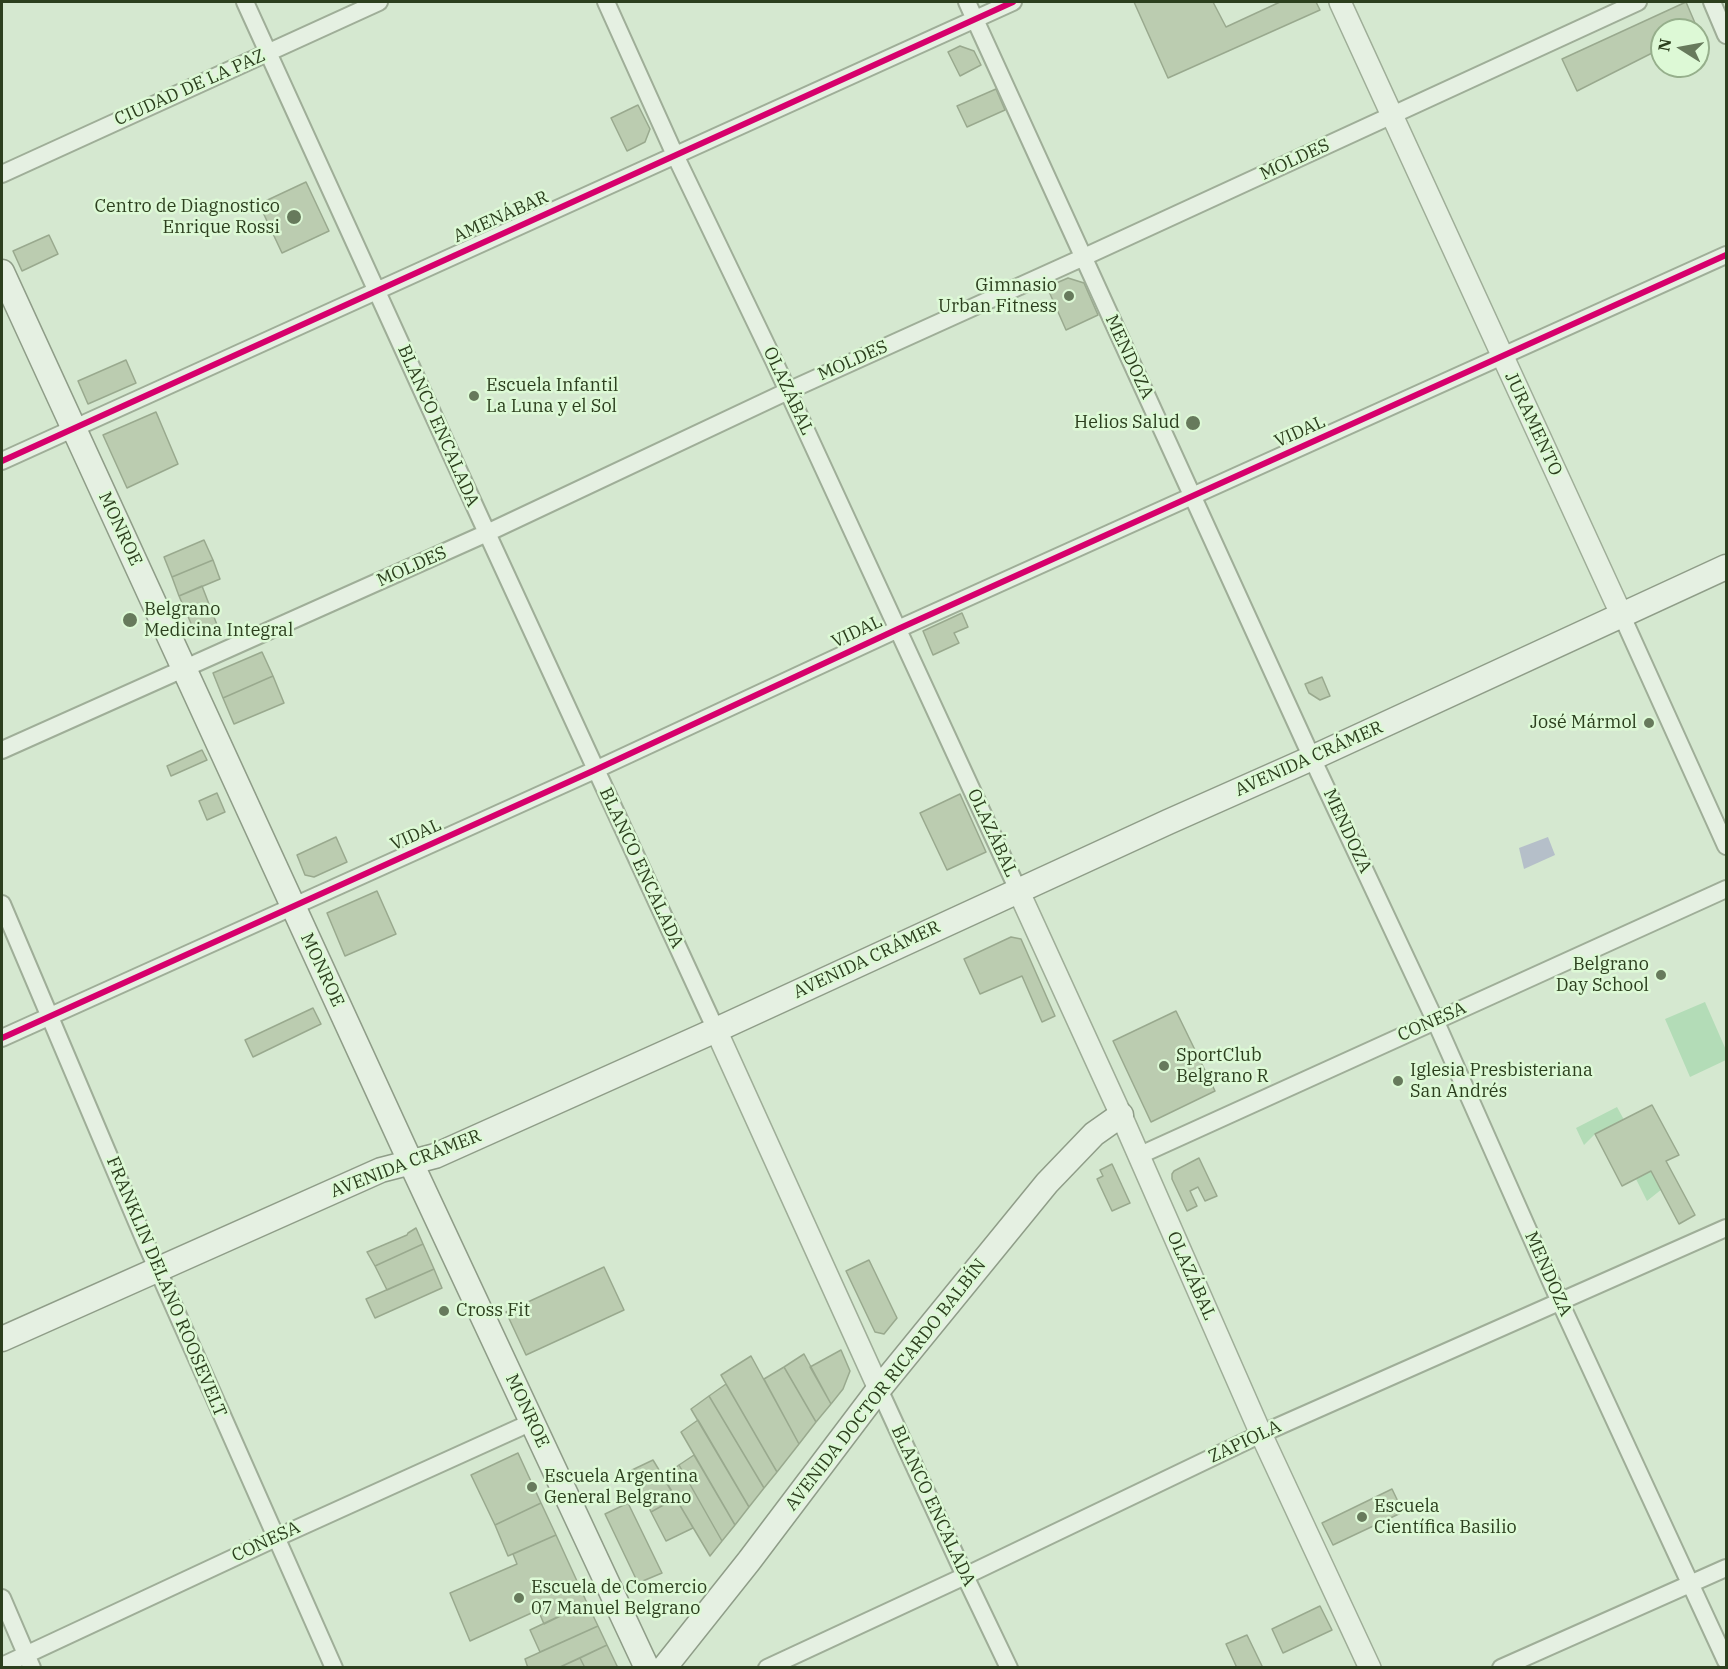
<!DOCTYPE html>
<html>
<head>
<meta charset="utf-8">
<style>
	body { margin:0 }
	#map { position:relative; width:1728px; height:1669px; overflow:hidden; background:#d5e8d0; font-family:"IBM Plex Serif",serif }
	canvas { display:block }
	.frame { position:absolute; inset:0; border:3px solid #2c3f1e; pointer-events:none }
	.north { position:absolute; left:1650px; top:18px; width:60px; height:60px; box-sizing:border-box; background:#ddf9d6; border:2px solid #96af8c; border-radius:50%; rotate:281deg; font-size:16px; font-weight:700; line-height:24px; text-align:center; color:#2c3f1e }
	.north::after { content:''; display:block; margin:auto; width:21px; height:27px; background:#677a5c; clip-path:polygon(50% 0,100% 100%,50% 72%,0 100%) }
</style>
</head>
<body>
<div id="map">
<canvas width="1728" height="1669"></canvas>
<div class="frame"></div>
<div class="north">N</div>
</div>
<script>
const ctx = document.querySelector('canvas').getContext('2d');
ctx.lineJoin = 'round';
function fill(path, color) { ctx.fillStyle = color; ctx.fill(path, 'evenodd'); }
const shape = rows => new Path2D(rows.map(r => 'M' + r).join(''));
function strokePath(path, color, width, dash) { ctx.strokeStyle = color; ctx.lineWidth = width; ctx.lineCap = dash ? 'butt' : 'round'; ctx.setLineDash(dash || []); ctx.stroke(path); }
function drawText(font, color, halo, rows, align = 'center') {
  ctx.font = font + ' "IBM Plex Serif",serif'; ctx.lineWidth = 5; ctx.setLineDash([]); ctx.textBaseline = 'middle'; ctx.strokeStyle = halo; ctx.fillStyle = color; for (const [text, x, y, turn = 0] of rows) {
    ctx.save(); ctx.translate(x, y); ctx.rotate((+turn || 0) * Math.PI / 180); ctx.textAlign = isNaN(turn) ? turn : align; if (halo) ctx.strokeText(text, 0, 0); ctx.fillText(text, 0, 0); ctx.restore();
  }
}
const green = shape([
	[1705,1002,1726,1050,1726,1060,1690,1077,1665,1019],
	[1617,1107,1662,1189,1647,1201,1610,1127,1595,1134,1584,1145,1576,1128]
]);
const water = shape([
	[1548,837,1555,855,1524,869,1519,848]
]);
const building = shape([
	[1134,2,1213,2,1226,27,1280,2,1316,2,1320,10,1168,78,1134,2],
	[1686,2,1698,30,1662,30,1662,48,1577,91,1562,59,1686,2],
	[960,46,974,51,981,65,960,76,948,52,960,46],
	[996,89,1005,110,967,127,957,106,996,89],
	[638,105,650,129,645,142,627,151,611,118,638,105],
	[306,182,329,231,282,253,259,204,306,182],
	[49,235,58,254,22,271,13,251,49,235],
	[1068,278,1084,283,1098,315,1066,330,1047,287,1068,278],
	[126,360,136,383,88,404,78,381,126,360],
	[156,412,178,464,127,488,103,435,156,412],
	[204,540,213,560,172,577,164,557,204,540],
	[213,560,220,579,179,596,172,577,213,560],
	[202,586,219,630,209,634,193,628,179,596,202,586],
	[962,613,968,627,954,633,959,643,933,655,923,631,962,613],
	[262,652,273,676,223,698,213,673,262,652],
	[273,676,284,703,234,724,223,698,273,676],
	[1322,677,1330,696,1320,700,1309,693,1305,684,1322,677],
	[202,750,207,760,171,776,167,766,202,750],
	[217,793,225,812,207,820,199,801,217,793],
	[960,794,986,852,947,870,920,813,960,794],
	[336,837,347,862,314,877,305,875,297,855,336,837],
	[377,891,396,934,345,956,327,913,377,891],
	[1011,937,1021,939,1055,1016,1042,1022,1022,976,980,994,964,959,1011,937],
	[313,1008,321,1024,253,1057,245,1040,313,1008],
	[1176,1011,1215,1091,1151,1122,1113,1041,1176,1011],
	[1652,1105,1679,1155,1666,1161,1695,1215,1679,1224,1651,1171,1622,1186,1595,1134,1652,1105],
	[1199,1158,1217,1196,1205,1201,1198,1187,1190,1191,1197,1206,1187,1211,1172,1179,1172,1174,1174,1171,1199,1158],
	[1112,1164,1130,1203,1112,1211,1097,1179,1103,1176,1100,1170,1112,1164],
	[416,1228,423,1244,375,1266,367,1252,407,1235,408,1233,416,1228],
	[423,1244,434,1269,387,1290,375,1266,423,1244],
	[869,1260,897,1318,884,1334,875,1332,846,1271,869,1260],
	[604,1267,624,1310,526,1355,506,1312,604,1267],
	[434,1269,442,1288,375,1318,366,1299,434,1269],
	[841,1350,850,1371,843,1389,831,1404,810,1367,841,1350],
	[804,1354,831,1404,816,1422,784,1367,804,1354],
	[751,1356,799,1444,777,1472,721,1375,751,1356],
	[784,1367,816,1422,799,1444,764,1379,784,1367],
	[726,1384,777,1472,764,1488,709,1396,726,1384],
	[709,1396,764,1488,749,1507,691,1409,709,1396],
	[698,1420,749,1507,735,1525,681,1432,698,1420],
	[518,1453,541,1503,495,1525,471,1475,518,1453],
	[694,1455,735,1525,722,1541,679,1465,694,1455],
	[653,1460,676,1498,651,1512,632,1470,653,1460],
	[679,1465,722,1541,710,1556,663,1477,679,1465],
	[1392,1489,1403,1512,1333,1545,1322,1523,1392,1489],
	[676,1498,693,1528,666,1541,651,1512,676,1498],
	[541,1503,556,1535,508,1556,495,1525,541,1503],
	[628,1503,662,1573,638,1583,605,1514,628,1503],
	[556,1535,587,1603,544,1624,538,1610,470,1641,450,1593,517,1564,513,1554,556,1535],
	[587,1603,598,1626,540,1652,530,1630,587,1603],
	[1320,1606,1332,1630,1283,1653,1272,1629,1320,1606],
	[598,1626,607,1645,558,1668,528,1668,525,1659,598,1626],
	[1247,1635,1263,1668,1237,1668,1226,1644,1247,1635],
	[607,1645,618,1668,585,1668,580,1658,607,1645],
	[580,1658,585,1668,558,1668,580,1658]
]);
const minor = shape([
	[245,2,487,533,716,1030],
	[606,2,675,155,774,361,1018,890],
	[967,2,1312,758,1435,1020,1560,1302,1726,1661],
	[1712,2,1726,35],
	[2,174,379,2],
	[2,461,1013,2],
	[1622,616,1726,846],
	[2,750,487,533,788,391,1084,257,1638,2],
	[2,904,145,1241,334,1668],
	[2,1038,595,770,898,629,1726,255],
	[1138,1156,1726,889],
	[879,1389,965,1576,1009,1668],
	[2,1598,32,1668],
	[2,1666,276,1538,532,1422],
	[767,1668,965,1576,1261,1434,1726,1228],
	[1501,1668,1726,1568]
]);
const tertiary = shape([
	[1340,2,1622,616],
	[1018,890,1121,1115,1261,1434,1370,1668],
	[716,1030,879,1389]
]);
const secondary = shape([
	[2,272,411,1163,647,1668],
	[2,1339,381,1170,435,1156,716,1030,1168,822,1312,758,1726,567],
	[664,1668,749,1561,879,1389,1047,1183,1094,1134,1121,1115]
]);
const cycleway = shape([
	[2,461,1013,2],
	[2,1038,595,770,898,629,1726,255]
]);
const markers = [
	[294,217,8,"#677a5c"],
	[1069,296,6,"#677a5c"],
	[474,396,6,"#677a5c"],
	[1193,423,8,"#677a5c"],
	[130,620,8,"#677a5c"],
	[1649,723,6,"#677a5c"],
	[1661,975,6,"#677a5c"],
	[1164,1066,6,"#677a5c"],
	[1398,1081,6,"#677a5c"],
	[444,1311,6,"#677a5c"],
	[532,1487,6,"#677a5c"],
	[1362,1517,6,"#677a5c"],
	[519,1598,6,"#677a5c"]
];
const streetNames = [
	["CIUDAD DE LA PAZ",190,88,-24],
	["MOLDES",1295,160,-25],
	["AMENÁBAR",501,217,-24],
	["MENDOZA",1129,357,65],
	["MOLDES",853,361,-24],
	["OLAZÁBAL",788,391,65],
	["JURAMENTO",1533,424,65],
	["BLANCO ENCALADA",438,426,66],
	["VIDAL",1300,432,-24],
	["MONROE",120,529,65],
	["MOLDES",412,567,-24],
	["VIDAL",857,632,-25],
	["AVENIDA CRÁMER",1309,759,-24],
	["MENDOZA",1347,831,65],
	["OLAZÁBAL",992,833,65],
	["VIDAL",416,835,-24],
	["BLANCO ENCALADA",641,868,65],
	["AVENIDA CRÁMER",867,960,-25],
	["MONROE",322,970,65],
	["CONESA",1432,1022,-24],
	["AVENIDA CRÁMER",406,1164,-21],
	["MENDOZA",1548,1274,66],
	["OLAZÁBAL",1191,1276,66],
	["FRANKLIN DELANO ROOSEVELT",166,1287,67],
	["AVENIDA DOCTOR RICARDO BALBÍN",886,1385,-52],
	["MONROE",527,1411,65],
	["ZAPIOLA",1245,1442,-25],
	["BLANCO ENCALADA",933,1506,65],
	["CONESA",266,1542,-25]
];
const poiNames = [
	["Centro de Diagnostico",280,207,"right"],
	["Enrique Rossi",280,228,"right"],
	["Gimnasio",1057,286,"right"],
	["Urban Fitness",1057,307,"right"],
	["Escuela Infantil",486,386],
	["La Luna y el Sol",486,407],
	["Helios Salud",1180,423,"right"],
	["Belgrano",144,610],
	["Medicina Integral",144,631],
	["José Mármol",1637,723,"right"],
	["Belgrano",1649,965,"right"],
	["Day School",1649,986,"right"],
	["SportClub",1176,1056],
	["Belgrano R",1176,1077],
	["Iglesia Presbisteriana",1410,1071],
	["San Andrés",1410,1092],
	["Cross Fit",456,1311],
	["Escuela Argentina",544,1477],
	["General Belgrano",544,1498],
	["Escuela",1374,1507],
	["Científica Basilio",1374,1528],
	["Escuela de Comercio",531,1588],
	["07 Manuel Belgrano",531,1609]
];
fill(green, '#b3dcb7');
fill(water, '#b5bfc9');
fill(building, '#bbccb0');
strokePath(building, '#99a98e', 1.5);
strokePath(minor, '#9fae98', 20);
strokePath(tertiary, '#9fae98', 24);
strokePath(secondary, '#8f9d88', 27);
strokePath(minor, '#e5f0e2', 16);
strokePath(tertiary, '#e5f0e2', 21);
strokePath(secondary, '#e5f0e2', 24);
strokePath(cycleway, '#d6006c', 6);
for (const [x, y, r, color] of markers) { const dot = new Path2D(); dot.arc(x, y, r, 0, 2 * Math.PI); ctx.fillStyle = color; ctx.fill(dot); strokePath(dot, '#ddf9d6', 2); }
drawText('18px', '#2c3f1e', '#ddf9d6', streetNames);
drawText('18px', '#2c3f1e', '#ddf9d6', poiNames, 'left');
</script>
</body>
</html>
